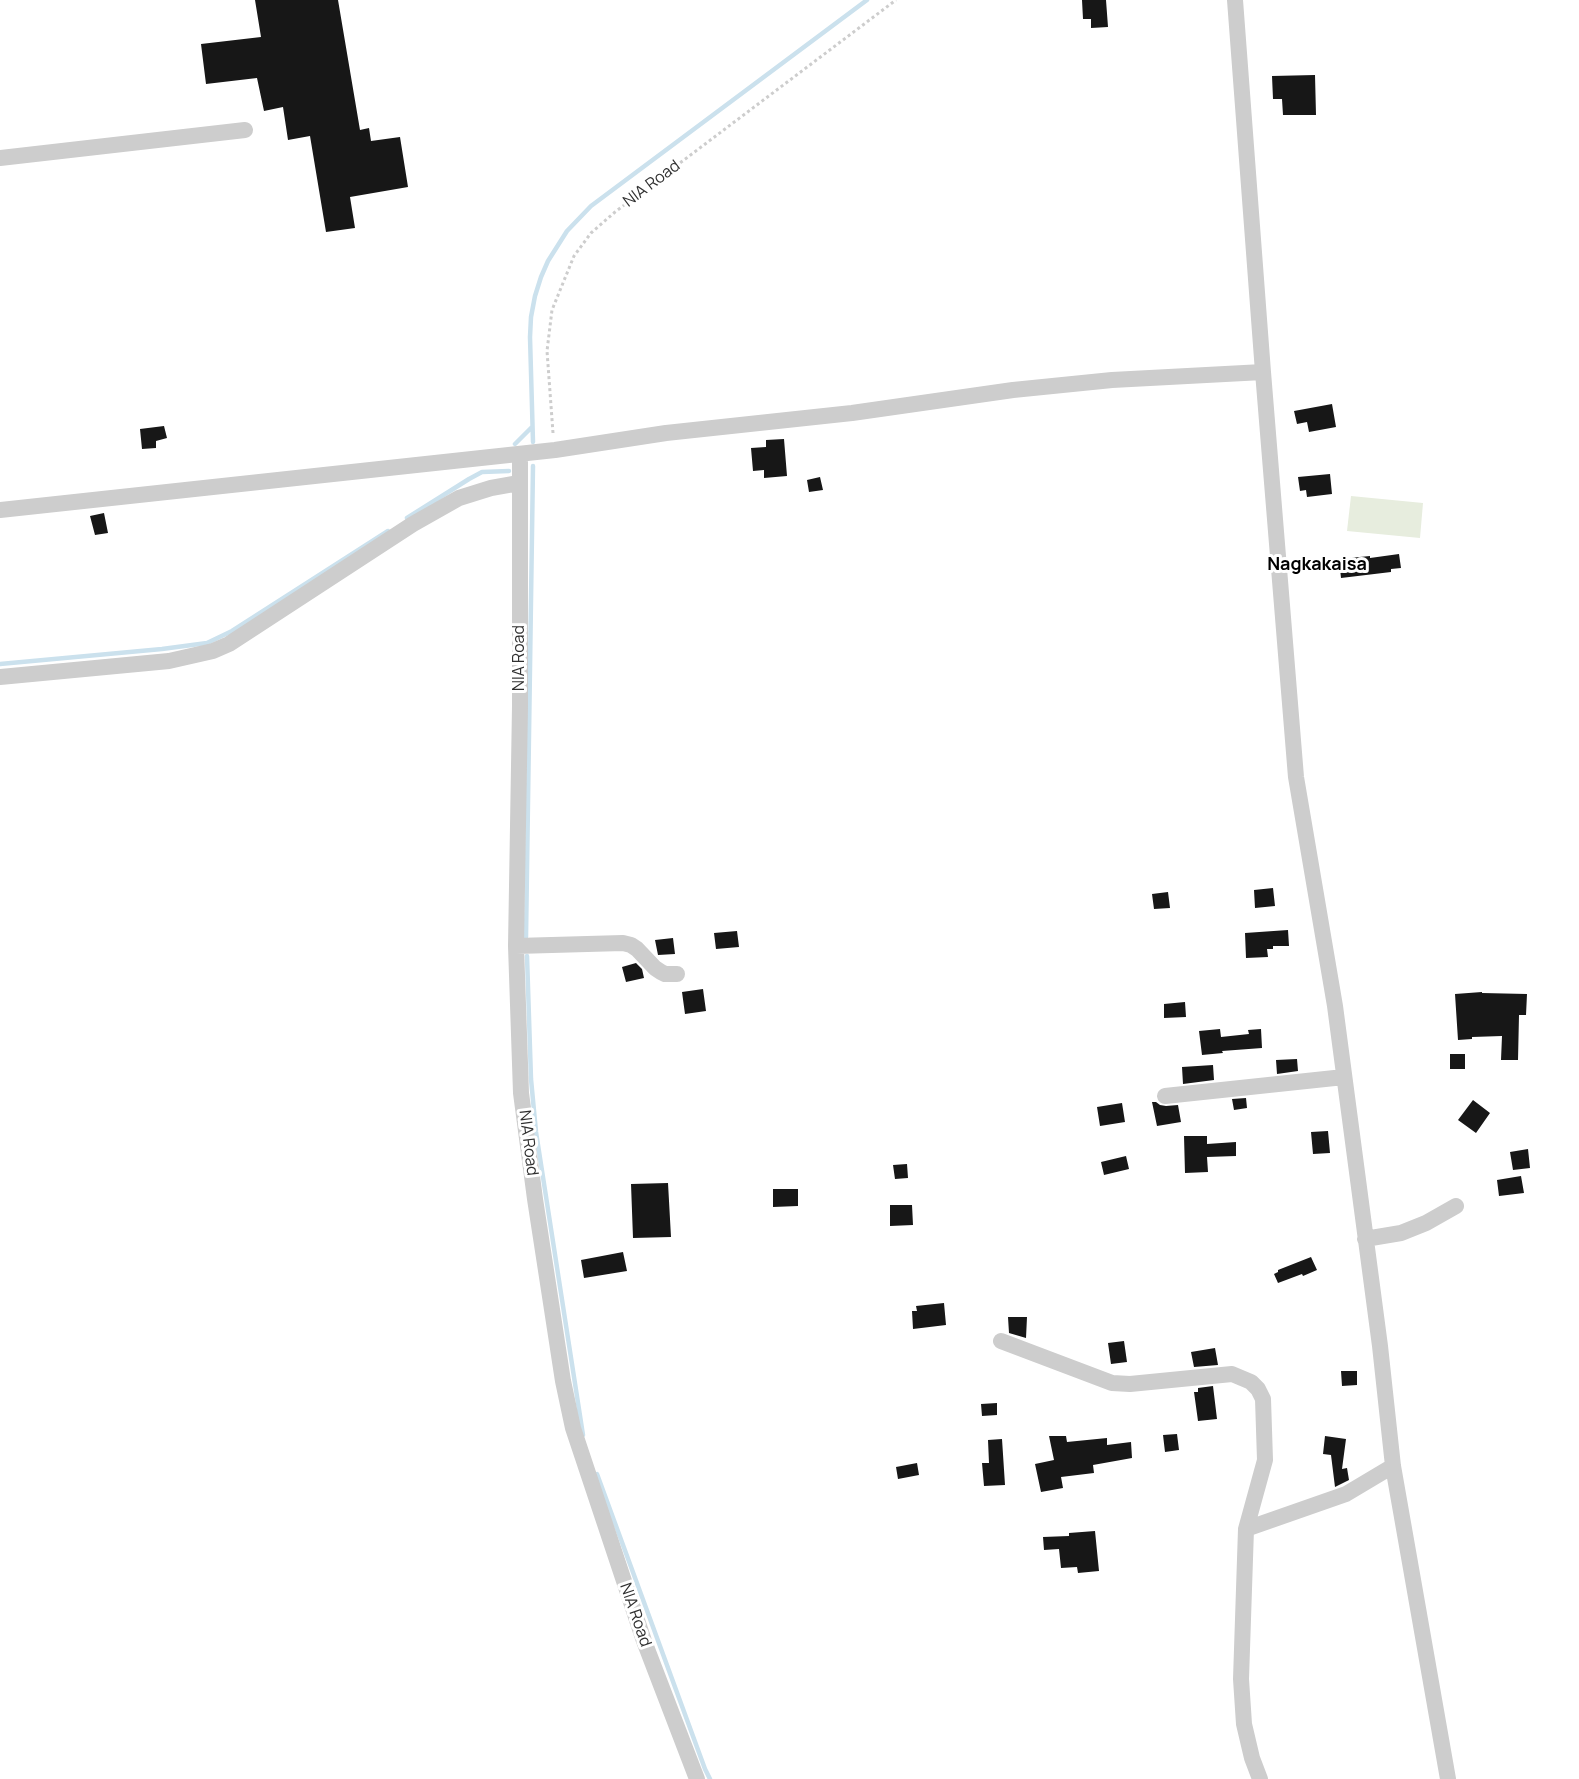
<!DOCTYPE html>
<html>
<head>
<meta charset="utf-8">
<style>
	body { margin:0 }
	canvas { display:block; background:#fff }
</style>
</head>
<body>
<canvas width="1579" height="1779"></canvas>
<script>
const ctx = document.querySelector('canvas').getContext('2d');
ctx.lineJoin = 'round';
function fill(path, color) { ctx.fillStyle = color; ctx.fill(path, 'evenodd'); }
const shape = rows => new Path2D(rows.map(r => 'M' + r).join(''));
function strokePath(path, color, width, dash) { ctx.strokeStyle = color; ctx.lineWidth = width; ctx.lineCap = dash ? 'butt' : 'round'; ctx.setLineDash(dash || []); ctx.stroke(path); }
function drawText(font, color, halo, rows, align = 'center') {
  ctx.font = font + ' Manrope,sans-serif'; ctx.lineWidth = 6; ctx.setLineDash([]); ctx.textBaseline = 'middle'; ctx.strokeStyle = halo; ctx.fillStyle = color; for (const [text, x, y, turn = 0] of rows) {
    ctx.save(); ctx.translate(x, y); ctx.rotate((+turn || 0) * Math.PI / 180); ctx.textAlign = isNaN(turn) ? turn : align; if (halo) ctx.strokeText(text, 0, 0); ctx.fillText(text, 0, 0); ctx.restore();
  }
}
const green = shape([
	[1351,496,1423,503,1420,538,1347,531]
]);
const stream = shape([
	[533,442,530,337,531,317,535,296,541,277,548,261,567,231,591,206,867,0],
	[515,444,532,427],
	[407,518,469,479,482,472,509,471],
	[0,664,162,649,207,643,232,631,388,531],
	[526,937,533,466],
	[527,956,531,1079,536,1132,583,1435],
	[597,1474,705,1769,710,1779]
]);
const building = shape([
	[255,0,338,0,360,130,369,128,371,141,400,137,408,187,350,197,355,228,326,232,310,136,288,140,283,107,264,111,257,78,206,84,201,44,261,37],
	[1082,0,1106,0,1108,27,1091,28,1091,19,1083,19],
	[1315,75,1316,115,1283,115,1282,99,1273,99,1272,76],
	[1332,404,1336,427,1309,432,1307,422,1297,424,1294,411],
	[164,426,167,438,156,441,156,448,142,449,140,429],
	[784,439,787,476,764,478,764,470,753,471,751,448,766,447,766,440],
	[1330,474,1332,494,1307,497,1306,490,1300,491,1298,477],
	[820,477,823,490,809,492,807,480],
	[104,513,108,533,95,535,90,516],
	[1399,554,1401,568,1391,569,1391,572,1341,578,1339,559,1370,556,1370,558],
	[1273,888,1275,906,1255,908,1254,890],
	[1168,892,1170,908,1154,909,1152,894],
	[1288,930,1289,946,1273,946,1273,949,1267,949,1268,957,1246,958,1245,933],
	[737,931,739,947,716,949,714,933],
	[673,938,675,954,658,955,655,940],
	[636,963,642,969,644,978,626,982,622,967],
	[703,989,706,1011,685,1014,682,992],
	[1482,992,1482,993,1527,994,1526,1015,1519,1015,1518,1060,1501,1060,1502,1036,1472,1037,1472,1039,1458,1040,1455,994],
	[1185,1002,1186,1017,1164,1018,1164,1004],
	[1220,1029,1221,1037,1249,1034,1248,1030,1261,1029,1262,1048,1222,1051,1223,1053,1202,1055,1199,1031],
	[1450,1054,1465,1054,1465,1069,1450,1069],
	[1297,1059,1298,1071,1277,1074,1276,1060],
	[1213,1065,1214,1080,1183,1084,1182,1067],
	[1246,1098,1247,1108,1234,1110,1232,1099],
	[1473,1100,1490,1113,1476,1133,1458,1120],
	[1152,1102,1156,1102,1160,1105,1166,1106,1178,1105,1181,1122,1157,1126],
	[1122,1103,1125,1122,1100,1126,1097,1107],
	[1328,1131,1330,1153,1313,1154,1311,1132],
	[1184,1136,1207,1136,1207,1144,1236,1142,1236,1156,1207,1157,1208,1172,1185,1173],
	[1528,1149,1530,1168,1513,1170,1510,1152],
	[1126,1156,1129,1169,1104,1175,1101,1162],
	[907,1164,908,1178,895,1179,893,1165],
	[1521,1176,1524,1193,1499,1196,1497,1180],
	[668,1183,671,1237,633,1238,631,1184],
	[773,1189,798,1189,798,1206,773,1207],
	[890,1205,912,1205,913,1225,890,1226],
	[623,1252,627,1271,584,1278,581,1260],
	[1311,1257,1317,1270,1303,1276,1302,1274,1278,1283,1274,1274,1278,1272,1278,1270],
	[944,1303,946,1325,913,1329,912,1311,917,1311,916,1306],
	[1008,1317,1027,1317,1026,1338,1009,1333],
	[1124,1341,1127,1362,1111,1364,1108,1343],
	[1215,1348,1218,1365,1194,1367,1191,1352],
	[1341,1371,1357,1371,1357,1385,1342,1386],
	[1213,1386,1217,1419,1198,1421,1194,1392,1198,1392,1198,1388],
	[997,1403,997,1415,982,1416,981,1404],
	[1177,1434,1179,1450,1165,1452,1163,1435],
	[1049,1436,1066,1436,1067,1442,1107,1438,1107,1445,1131,1442,1132,1458,1093,1465,1094,1473,1061,1477,1063,1488,1041,1492,1035,1464,1054,1460],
	[1325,1436,1346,1439,1342,1469,1347,1468,1349,1480,1335,1487,1331,1455,1323,1454],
	[1002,1439,1005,1485,984,1486,982,1463,989,1463,988,1440],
	[917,1463,919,1475,898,1479,896,1467],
	[1095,1531,1099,1571,1078,1573,1077,1567,1061,1568,1059,1549,1044,1550,1043,1537,1069,1536,1069,1533]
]);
const path = shape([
	[553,433,547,351,552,310,574,256,591,233,615,212,896,0]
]);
const minor = shape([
	[1235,0,1263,372,1296,777,1335,1006,1380,1346,1393,1466,1448,1779],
	[0,158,245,130],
	[520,454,520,706,516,946,521,1093,535,1199,563,1381,573,1428,644,1641,697,1779],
	[0,510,555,450,666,433,852,413,1013,390,1112,380,1263,372],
	[0,677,169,661,213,651,229,644,413,524,459,498,491,488,519,483],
	[516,946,623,943,631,945,637,949,655,968,661,972,665,974,677,974],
	[1165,1096,1344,1077],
	[1365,1239,1401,1233,1426,1223,1456,1206],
	[1001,1341,1112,1383,1130,1384,1232,1374,1251,1382,1258,1389,1263,1399,1265,1460,1246,1529,1241,1679,1244,1724,1252,1758,1260,1779],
	[1246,1529,1346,1494,1393,1466]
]);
const streetNames = [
	["NIA Road",652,184,-37],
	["NIA Road",520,658,-90],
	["NIA Road",528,1143,83],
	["NIA Road",635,1615,71]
];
const neighbourhoodNames = [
	["Nagkakaisa",1317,565]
];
fill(green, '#e7edde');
strokePath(stream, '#cbe1ed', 4.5);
fill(building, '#171717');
strokePath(path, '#cdcdcd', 3, [3, 3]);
strokePath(minor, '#cdcdcd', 16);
drawText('16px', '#303030', '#fff', streetNames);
drawText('bold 18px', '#000', '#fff', neighbourhoodNames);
</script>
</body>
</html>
